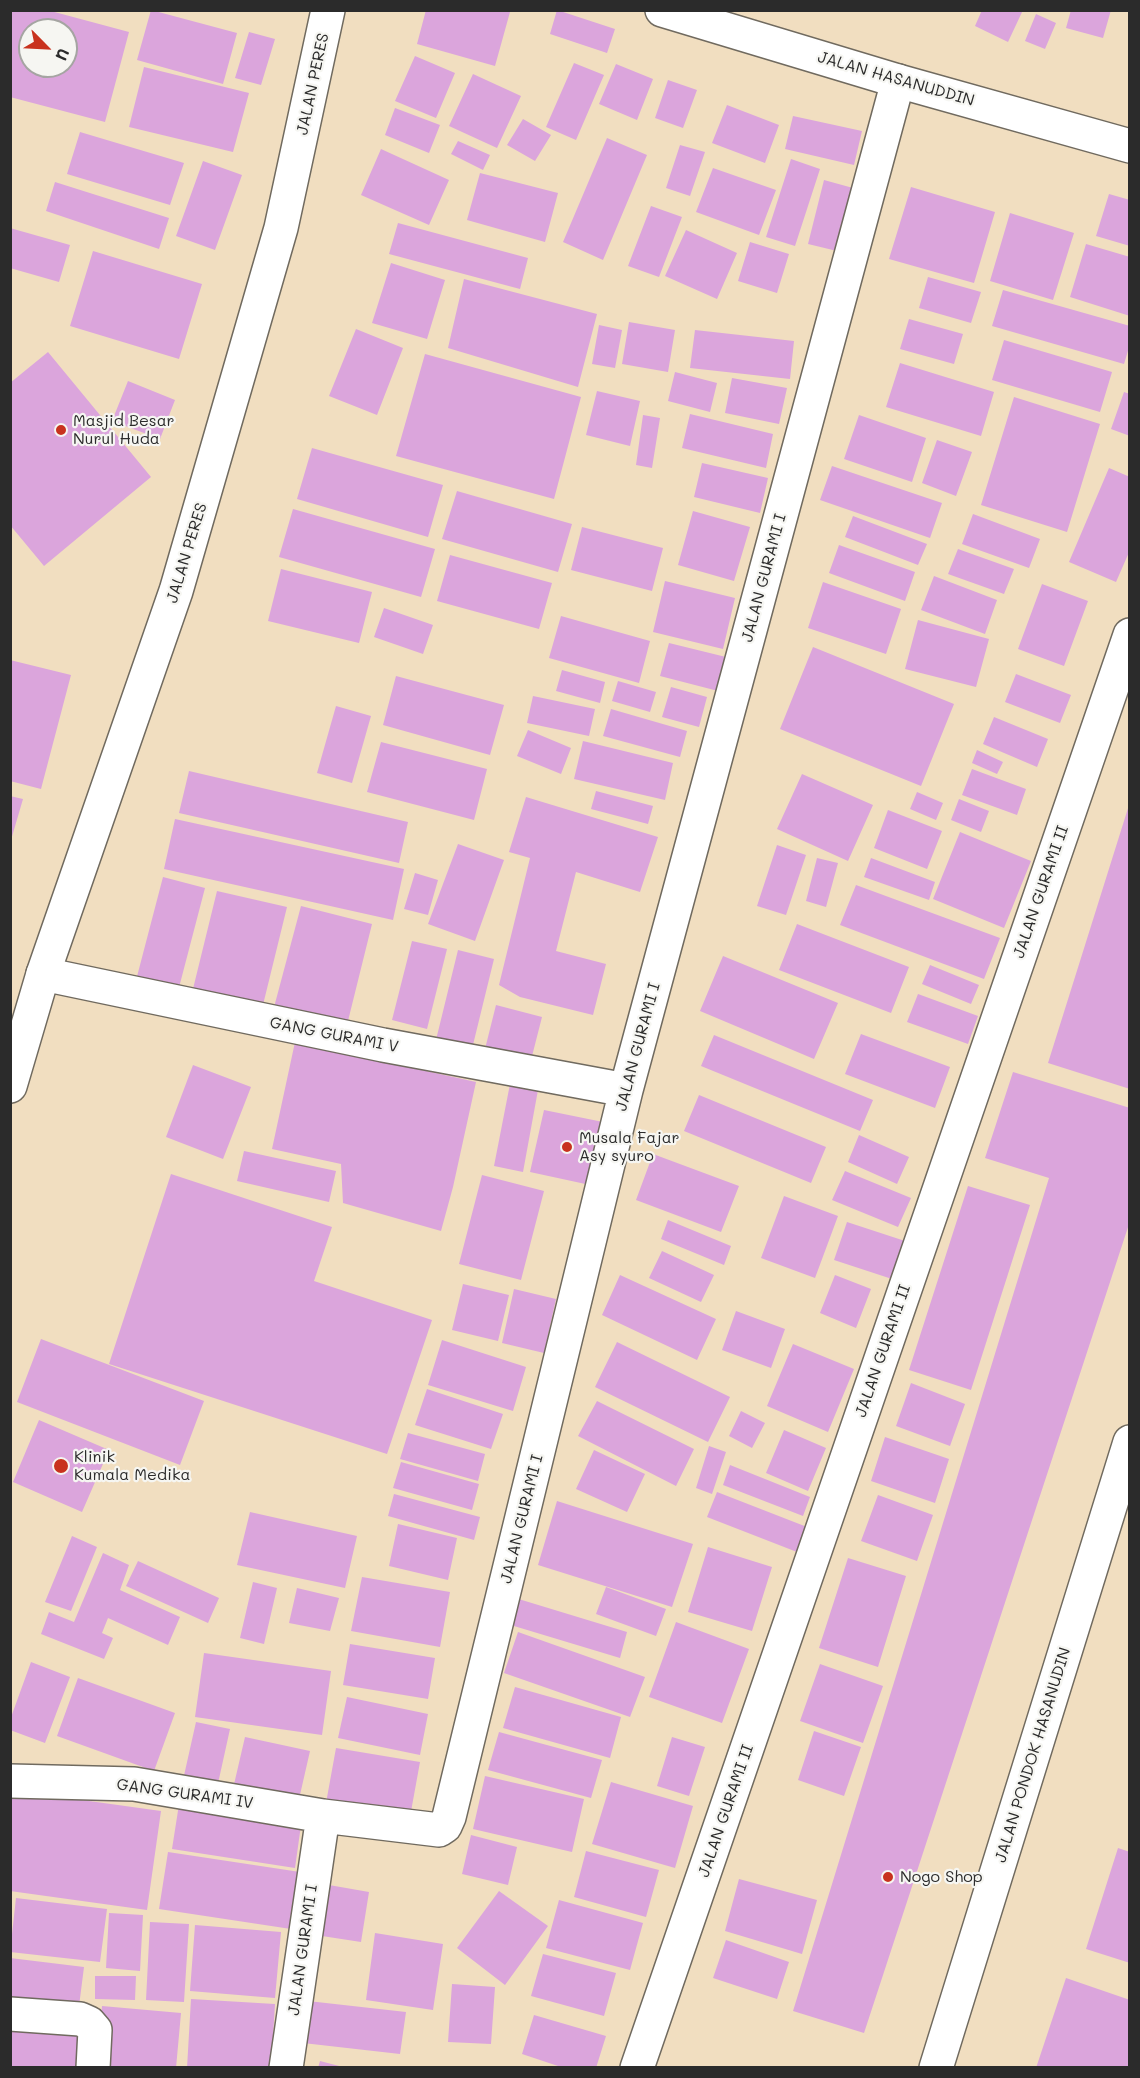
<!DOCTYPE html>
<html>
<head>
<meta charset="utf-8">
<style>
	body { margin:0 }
	#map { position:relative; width:1140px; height:2078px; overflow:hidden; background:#f1dec0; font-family:Mali,sans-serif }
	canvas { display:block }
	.frame { position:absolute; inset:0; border:12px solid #2b2b2b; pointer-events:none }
	.north { position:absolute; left:18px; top:18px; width:60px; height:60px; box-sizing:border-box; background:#f6f6f2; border:2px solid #a5a5a2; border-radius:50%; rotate:114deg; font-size:16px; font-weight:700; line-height:24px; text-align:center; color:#2b2b2b }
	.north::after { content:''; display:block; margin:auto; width:21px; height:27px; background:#c8321e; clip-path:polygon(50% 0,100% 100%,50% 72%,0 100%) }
</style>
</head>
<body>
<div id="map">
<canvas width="1140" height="2078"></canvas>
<div class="frame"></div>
<div class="north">U</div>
</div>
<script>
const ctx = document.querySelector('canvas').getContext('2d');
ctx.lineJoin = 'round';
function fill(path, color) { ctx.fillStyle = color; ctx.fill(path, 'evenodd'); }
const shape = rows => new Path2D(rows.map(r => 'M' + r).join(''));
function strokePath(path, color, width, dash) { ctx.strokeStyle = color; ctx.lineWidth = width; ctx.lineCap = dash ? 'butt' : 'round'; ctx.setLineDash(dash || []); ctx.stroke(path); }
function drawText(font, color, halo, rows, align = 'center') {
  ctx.font = font + ' Mali,sans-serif'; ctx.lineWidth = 4.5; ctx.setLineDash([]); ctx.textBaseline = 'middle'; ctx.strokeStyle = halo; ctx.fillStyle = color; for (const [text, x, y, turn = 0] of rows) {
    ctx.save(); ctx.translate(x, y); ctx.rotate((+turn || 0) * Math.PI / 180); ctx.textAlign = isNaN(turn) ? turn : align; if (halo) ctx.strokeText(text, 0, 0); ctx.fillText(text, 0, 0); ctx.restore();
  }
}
const building = shape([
	[10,10,47,10,129,32,105,122,10,97],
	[30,30,66,30,66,66,30,66],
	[151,10,237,33,223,84,137,60],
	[426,10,503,10,510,12,495,66,417,44],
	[557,10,615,29,607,53,550,34],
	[982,10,1023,10,1008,42,975,26],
	[1071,10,1111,10,1103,38,1066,28],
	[1036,14,1056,23,1045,49,1025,41],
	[249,32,275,39,261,85,235,78],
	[415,56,455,73,436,118,395,101],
	[574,63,604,75,576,140,546,127],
	[616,64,653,79,637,120,599,104],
	[144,67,249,93,233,152,129,127],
	[473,74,521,96,497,148,449,126],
	[668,80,697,90,683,128,655,118],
	[727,105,779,125,765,163,712,143],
	[395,108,440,125,429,153,385,135],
	[793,116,862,131,854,165,785,149],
	[523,119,551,135,535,161,507,145],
	[80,132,184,163,170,205,67,174],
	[607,138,647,155,603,260,563,242],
	[458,141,490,155,483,170,451,154],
	[680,145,705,152,690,196,666,188],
	[381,149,449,180,429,225,361,195],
	[791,159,820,169,795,246,766,237],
	[203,161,242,175,215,250,176,236],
	[713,168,776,190,759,235,696,212],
	[480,173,558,193,545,242,467,220],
	[824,180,853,188,837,251,808,244],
	[55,182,169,218,159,249,46,211],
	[911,187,995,212,974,283,889,259],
	[1109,194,1130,200,1130,246,1096,236],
	[651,206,682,217,659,277,628,266],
	[1010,213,1074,233,1053,300,990,281],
	[398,223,528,258,520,289,389,254],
	[10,228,70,245,59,282,10,268],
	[686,230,737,253,717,299,665,276],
	[750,242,789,254,777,293,738,281],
	[1086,244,1130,257,1130,316,1070,297],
	[93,251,202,284,179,359,70,326],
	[391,263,445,280,427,339,372,323],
	[928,277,981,292,971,323,919,308],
	[464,279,597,314,578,387,448,348],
	[1003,290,1130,326,1130,344,1124,364,992,326],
	[909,319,963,334,954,364,900,349],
	[629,322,675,330,668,372,622,364],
	[599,325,622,330,615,368,592,364],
	[356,329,403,348,377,415,329,396],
	[695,330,794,341,790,379,690,368],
	[1004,340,1112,372,1100,412,992,380],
	[48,352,151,477,44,566,10,525,10,383],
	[425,354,581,397,554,499,396,456],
	[900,363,994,392,981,436,886,407],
	[675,372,717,383,710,412,668,401],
	[732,378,787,388,779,424,725,413],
	[128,381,175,400,160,439,112,421],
	[597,391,640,401,630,446,586,435],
	[1124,392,1130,394,1130,436,1111,429],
	[1014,397,1100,424,1067,532,981,505],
	[690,414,773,434,766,468,682,448],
	[643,415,660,418,652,468,636,465],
	[859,415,926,438,912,482,844,459],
	[937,440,972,452,956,496,922,483],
	[312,448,443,485,428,537,297,499],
	[702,463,768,478,760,513,694,497],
	[832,466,942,503,930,538,820,500],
	[1109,468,1130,477,1130,550,1116,582,1069,562],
	[457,491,572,524,558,572,442,539],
	[293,509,435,549,421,597,279,557],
	[693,511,750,527,734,581,678,565],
	[973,514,1040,539,1029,568,962,544],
	[853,516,927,544,918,565,845,537],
	[582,527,663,548,652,591,571,570],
	[839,545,915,572,905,601,829,573],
	[958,549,1014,569,1004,594,948,574],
	[450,555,552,583,539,629,437,601],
	[281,569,372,592,359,643,268,621],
	[934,576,997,600,985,634,921,610],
	[665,581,735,598,723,649,653,632],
	[823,582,901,609,886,654,808,628],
	[1042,584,1088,601,1064,666,1018,649],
	[384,608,433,625,423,654,374,637],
	[561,616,650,641,639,683,549,658],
	[918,620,989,639,976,687,905,669],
	[669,643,730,658,722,692,660,676],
	[813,647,954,704,921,786,780,729],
	[10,660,71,675,41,789,10,781],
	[562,670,605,682,600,703,556,691],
	[1016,674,1071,695,1060,723,1005,702],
	[396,676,504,705,490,755,383,725],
	[618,681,656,692,650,712,612,701],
	[671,687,707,697,699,727,662,717],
	[533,696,595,709,589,736,527,723],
	[336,706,371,716,352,783,317,773],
	[611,709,687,731,680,757,603,736],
	[994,717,1048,739,1037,767,983,744],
	[528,730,571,748,561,774,517,756],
	[583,741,673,763,665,800,574,779],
	[381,742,487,769,474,820,367,792],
	[977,750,1003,762,997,774,972,763],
	[972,769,1026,789,1017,815,962,795],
	[189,771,408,822,399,863,179,813],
	[802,774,873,805,848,861,777,829],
	[596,791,653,806,648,824,591,809],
	[917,792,943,803,936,820,910,809],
	[10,796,23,799,11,840,10,840],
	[526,797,658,837,640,892,576,872,556,951,606,964,593,1015,520,997,499,985,530,858,509,852],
	[959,799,989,811,981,832,951,820],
	[1129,805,1130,805,1130,1089,1048,1063],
	[888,810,942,831,927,869,874,848],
	[175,819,404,869,393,920,164,869],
	[960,832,1031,861,1004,928,933,899],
	[458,844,504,860,475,941,428,924],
	[777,845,806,855,786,915,757,906],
	[817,858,838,863,826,907,806,901],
	[871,858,935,882,929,900,864,877],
	[415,873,438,880,428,915,404,909],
	[163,877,205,888,176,999,134,988],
	[856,885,1000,938,984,979,840,925],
	[217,891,287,907,261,1013,191,997],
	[301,906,372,924,346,1029,273,1011],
	[797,924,909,967,891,1013,779,970],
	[412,941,447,949,427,1029,392,1020],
	[458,950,494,959,471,1053,435,1044],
	[723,956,838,1003,814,1059,700,1011],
	[930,965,979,985,971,1004,922,984],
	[918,994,978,1016,968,1044,907,1022],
	[496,1005,542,1017,530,1064,484,1053],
	[861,1034,950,1067,935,1108,845,1074],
	[714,1035,873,1100,860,1131,701,1066],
	[295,1042,476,1082,453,1187,441,1231,343,1203,341,1164,272,1149],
	[193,1065,251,1087,223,1159,166,1137],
	[1013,1072,1130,1108,1130,1221,864,2033,793,2011,1049,1178,985,1158],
	[510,1084,538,1090,523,1172,494,1166],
	[699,1095,826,1147,811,1183,684,1131],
	[544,1110,603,1122,590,1185,530,1172],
	[859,1135,909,1157,897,1184,848,1162],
	[244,1151,336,1171,329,1202,237,1181],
	[653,1154,739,1186,721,1232,636,1200],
	[845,1171,911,1198,898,1227,832,1200],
	[171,1174,332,1227,314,1281,432,1320,387,1454,109,1364],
	[482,1175,544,1191,521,1280,459,1264],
	[968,1186,1030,1205,971,1390,909,1370],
	[784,1196,838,1216,815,1278,761,1258],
	[668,1220,731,1246,724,1265,661,1239],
	[847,1222,905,1241,892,1279,834,1260],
	[662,1251,714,1275,701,1302,649,1278],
	[620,1275,716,1319,697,1360,602,1315],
	[835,1275,871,1289,856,1328,820,1313],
	[463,1284,509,1295,498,1341,452,1330],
	[514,1289,556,1299,544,1353,502,1343],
	[736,1311,785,1329,771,1368,722,1350],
	[41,1339,204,1401,180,1465,17,1402],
	[442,1340,526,1367,513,1411,428,1385],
	[617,1342,730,1397,708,1442,595,1387],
	[793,1344,854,1369,828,1432,767,1406],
	[911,1383,965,1404,950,1446,896,1426],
	[427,1389,503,1414,491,1449,415,1425],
	[597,1401,694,1449,676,1486,578,1436],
	[741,1411,765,1423,752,1448,729,1436],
	[39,1420,109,1450,82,1512,13,1482],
	[784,1430,826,1448,808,1491,766,1473],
	[408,1433,485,1454,478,1481,400,1459],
	[885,1437,949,1459,935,1503,871,1481],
	[709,1446,726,1452,712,1494,696,1488],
	[594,1450,645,1474,627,1512,576,1489],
	[401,1462,479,1484,472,1510,393,1488],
	[730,1465,810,1497,803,1516,723,1485],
	[717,1492,807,1527,797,1552,707,1517],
	[394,1494,480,1517,474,1540,388,1516],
	[878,1495,933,1515,917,1561,861,1541],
	[557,1501,693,1544,672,1607,538,1565],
	[250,1512,357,1536,345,1588,237,1565],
	[398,1524,457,1538,448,1580,389,1566],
	[72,1536,97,1547,71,1611,45,1602],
	[708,1547,772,1567,752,1631,688,1612],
	[103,1553,129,1565,120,1590,180,1617,168,1645,108,1618,102,1633,113,1638,104,1659,41,1634,49,1612,74,1622],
	[848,1558,906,1576,878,1667,819,1648],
	[138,1561,219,1598,208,1623,126,1586],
	[362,1577,450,1592,440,1647,351,1631],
	[253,1582,277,1588,264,1644,240,1638],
	[606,1587,666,1609,656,1636,596,1614],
	[297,1588,339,1598,330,1631,289,1623],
	[512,1597,627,1632,620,1658,504,1623],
	[676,1622,749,1649,722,1723,649,1697],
	[518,1632,645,1677,630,1717,504,1673],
	[350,1644,435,1658,428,1699,343,1685],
	[204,1653,331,1671,322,1735,195,1717],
	[31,1662,70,1677,45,1743,10,1730,10,1720],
	[820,1664,883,1686,863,1743,800,1721],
	[78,1678,175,1713,154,1771,57,1736],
	[515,1687,621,1717,610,1758,503,1728],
	[347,1697,428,1714,420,1755,338,1738],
	[196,1722,230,1729,217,1788,183,1780],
	[814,1731,861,1747,844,1796,798,1780],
	[499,1732,602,1760,591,1798,488,1770],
	[245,1737,310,1751,297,1808,232,1793],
	[672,1737,705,1747,689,1796,657,1786],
	[336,1748,420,1762,410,1817,326,1803],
	[485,1776,584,1799,572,1852,473,1829],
	[611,1782,693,1806,675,1868,592,1844],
	[10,1790,161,1811,147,1910,10,1891],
	[180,1798,302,1818,295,1868,172,1849],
	[471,1835,517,1847,508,1885,462,1874],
	[1118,1848,1130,1852,1130,1963,1086,1949],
	[586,1851,659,1870,646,1917,574,1897],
	[168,1852,300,1872,291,1929,159,1909],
	[739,1879,817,1900,802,1954,725,1931],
	[329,1885,369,1892,361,1942,322,1936],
	[499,1891,548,1926,505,1985,457,1948],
	[16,1898,107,1909,100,1962,10,1952],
	[559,1900,643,1923,630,1970,546,1948],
	[109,1913,143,1915,140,1971,106,1968],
	[150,1922,189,1924,184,2002,146,2000],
	[195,1925,281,1932,275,1998,190,1991],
	[375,1933,443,1944,433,2010,366,2000],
	[726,1940,789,1962,777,1999,713,1978],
	[543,1954,616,1973,604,2016,531,1996],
	[10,1958,84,1967,78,2014,10,2005],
	[95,1976,136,1976,135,2000,95,1999],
	[1066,1978,1130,2000,1130,2068,1036,2068],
	[452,1984,495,1987,491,2044,448,2042],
	[191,1999,275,2004,271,2068,187,2068],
	[308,2001,406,2012,400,2054,303,2043],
	[102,2006,181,2013,176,2068,97,2068],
	[534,2015,606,2036,596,2068,564,2068,522,2054],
	[10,2026,83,2032,79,2068,10,2068],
	[320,2061,343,2067,342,2068,318,2068]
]);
const minor = shape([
	[43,974,383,1045,626,1090],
	[10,1781,134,1784,323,1816],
	[10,2014,80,2019,89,2023,95,2030,93,2068],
	[286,2068,323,1816,439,1830,445,1826,449,1817,626,1090,898,81],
	[637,2068,1130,635],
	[936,2068,1130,1442]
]);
const tertiary = shape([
	[662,10,898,81,1130,146],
	[10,1086,43,974,176,591,281,228,328,10]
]);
const markers = [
	[61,430,6,"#c8321e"],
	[567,1147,6,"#c8321e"],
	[61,1466,8,"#c8321e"],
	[888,1877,6,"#c8321e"]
];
const streetNames = [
	["JALAN HASANUDDIN",896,79,16],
	["JALAN PERES",313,84,-78],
	["JALAN PERES",187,553,-73],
	["JALAN GURAMI I",764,578,-75],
	["JALAN GURAMI II",1041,892,-71],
	["GANG GURAMI V",334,1035,11],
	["JALAN GURAMI I",638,1047,-75],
	["JALAN GURAMI II",883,1351,-71],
	["JALAN GURAMI I",522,1519,-76],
	["JALAN PONDOK HASANUDIN",1033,1755,-73],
	["GANG GURAMI IV",185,1794,8],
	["JALAN GURAMI II",726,1811,-71],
	["JALAN GURAMI I",303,1950,-82]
];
const poiNames = [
	["Masjid Besar",73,421],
	["Nurul Huda",73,439],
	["Musala Fajar",579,1138],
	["Asy syuro",579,1156],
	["Klinik",74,1457],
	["Kumala Medika",74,1475],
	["Nogo Shop",900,1877]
];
fill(building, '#dba5dc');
strokePath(minor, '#706a5f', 36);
strokePath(tertiary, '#706a5f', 36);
strokePath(minor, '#fff', 33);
strokePath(tertiary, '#fff', 33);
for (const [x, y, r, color] of markers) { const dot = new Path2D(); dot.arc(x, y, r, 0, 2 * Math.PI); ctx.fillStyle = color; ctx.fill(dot); strokePath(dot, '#f6f6f2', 2); }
drawText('16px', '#2b2b2b', '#f6f6f2', streetNames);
drawText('16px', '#2b2b2b', '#f6f6f2', poiNames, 'left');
</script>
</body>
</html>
